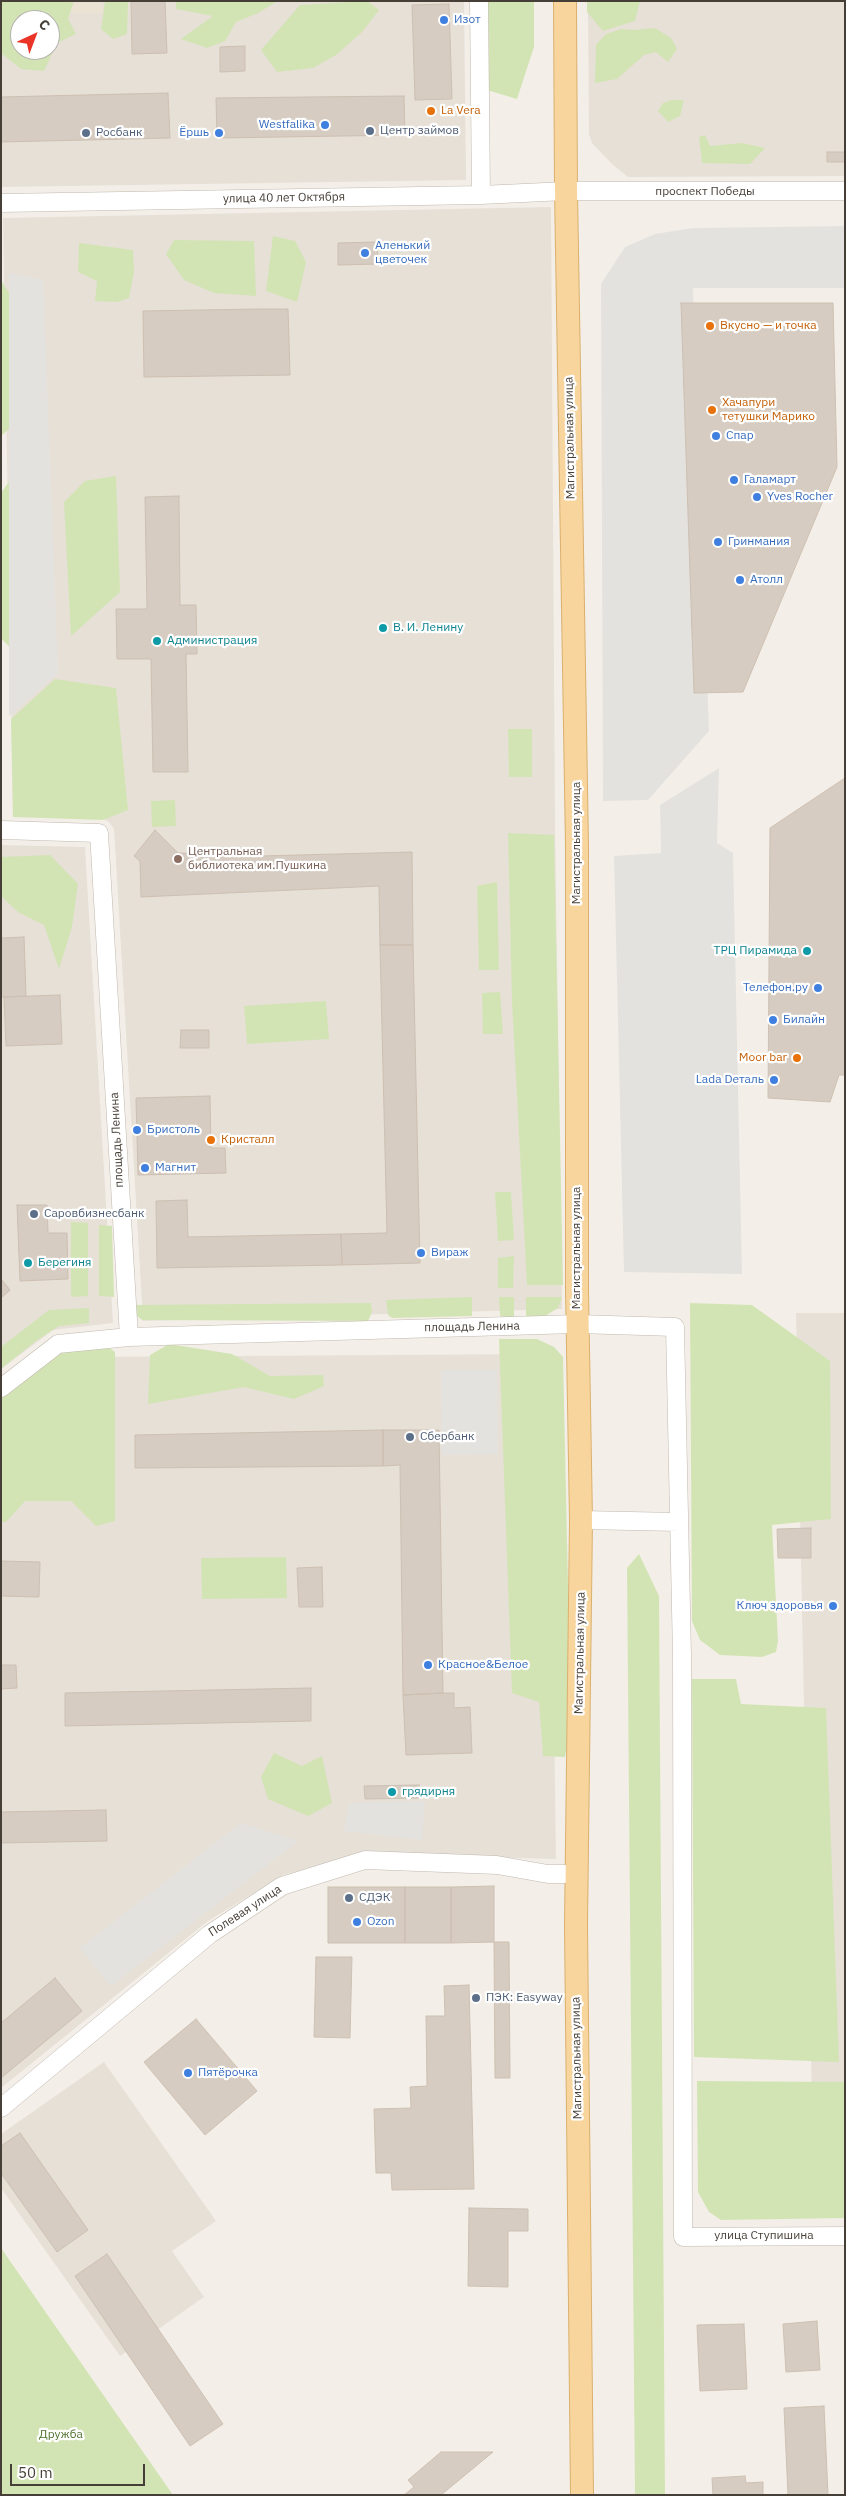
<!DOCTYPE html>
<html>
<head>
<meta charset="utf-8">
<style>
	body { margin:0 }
	#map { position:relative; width:846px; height:2496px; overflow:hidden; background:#f3efe8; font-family:"IBM Plex Sans",sans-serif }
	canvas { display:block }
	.frame { position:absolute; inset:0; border:2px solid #463f37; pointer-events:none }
	.north { position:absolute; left:10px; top:10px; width:50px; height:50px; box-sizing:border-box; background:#fff; border:1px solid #b5b2af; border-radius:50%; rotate:43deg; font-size:14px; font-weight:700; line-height:20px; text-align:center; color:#463f37 }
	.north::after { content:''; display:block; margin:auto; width:18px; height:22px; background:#ea3428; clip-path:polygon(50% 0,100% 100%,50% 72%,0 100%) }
	.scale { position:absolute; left:10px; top:2464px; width:135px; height:22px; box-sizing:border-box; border:2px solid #463f37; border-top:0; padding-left:6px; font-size:15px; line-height:18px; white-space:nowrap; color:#463f37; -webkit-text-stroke:4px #fff; paint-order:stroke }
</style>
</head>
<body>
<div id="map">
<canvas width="846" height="2496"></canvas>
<div class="frame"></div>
<div class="north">С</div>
<div class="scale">50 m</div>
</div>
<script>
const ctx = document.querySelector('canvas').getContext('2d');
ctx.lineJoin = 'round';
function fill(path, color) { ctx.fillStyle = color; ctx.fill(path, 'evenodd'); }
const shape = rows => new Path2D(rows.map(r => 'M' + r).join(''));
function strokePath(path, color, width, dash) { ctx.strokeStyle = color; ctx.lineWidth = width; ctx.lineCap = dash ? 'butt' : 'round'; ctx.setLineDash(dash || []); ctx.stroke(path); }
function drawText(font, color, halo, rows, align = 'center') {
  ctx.font = font + ' "IBM Plex Sans",sans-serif'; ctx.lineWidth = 4.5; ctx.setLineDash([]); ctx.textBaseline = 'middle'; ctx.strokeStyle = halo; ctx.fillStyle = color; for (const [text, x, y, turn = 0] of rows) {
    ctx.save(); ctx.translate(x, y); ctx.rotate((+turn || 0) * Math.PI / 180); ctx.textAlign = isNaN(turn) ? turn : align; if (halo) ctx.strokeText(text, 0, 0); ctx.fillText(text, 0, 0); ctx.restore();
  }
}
const residential = shape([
	[1,1,464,1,466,180,1,187],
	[20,20,50,20,50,50,20,50],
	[588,1,845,1,845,176,628,177,612,164,592,143,589,134],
	[551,207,555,825,562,1309,143,1321,114,829,109,822,102,818,13,816,3,218],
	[1,845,85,847,113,1323,53,1330,1,1369],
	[796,1313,845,1313,845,2204,814,2204],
	[549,1354,556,1859,361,1854,283,1875,208,1921,1,2088,1,1405,63,1357],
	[104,2062,216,2221,172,2251,204,2297,120,2356,1,2188,1,2134]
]);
const education = shape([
	[1,1,103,1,103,13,1,13]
]);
const green = shape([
	[1,1,74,1,68,19,76,34,57,43,44,71,21,69,1,53],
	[20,20,50,20,50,50,20,50],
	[105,1,128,1,127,34,113,39,101,29],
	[176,1,276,1,276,2,258,13,236,22,225,41,207,48,181,39,213,16,176,9],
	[367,1,379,10,362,32,336,55,313,68,277,72,261,50,300,5],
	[486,1,534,1,534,47,517,99,487,90],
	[587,1,640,1,635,21,603,31,587,12],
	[655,28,671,38,677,49,668,62,656,52,644,55,617,79,595,83,596,45,606,34,621,29,634,30],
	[672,100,684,100,680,116,668,122,658,111,663,103],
	[705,135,710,146,742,143,765,148,750,164,702,163,699,137],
	[273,236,295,241,306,262,297,302,266,291],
	[174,240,254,241,256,296,214,293,184,280,166,254],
	[79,243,133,250,134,272,129,298,117,302,95,301,97,281,78,272],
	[1,280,9,293,9,429,1,436],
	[116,476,120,592,71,636,64,502,85,481],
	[10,480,14,652,2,639,1,611,1,493],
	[55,679,116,688,128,810,103,820,13,817,11,719],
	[508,729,532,729,532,777,509,777],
	[175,800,176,826,152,827,151,801],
	[508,833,554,835,563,1285,527,1285,512,1002],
	[50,855,78,884,72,927,59,969,44,925,18,912,1,896,1,857],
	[497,882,499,970,479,970,477,886],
	[500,992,503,1034,483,1034,482,993],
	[326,1001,329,1039,247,1044,244,1006],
	[495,1192,511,1192,514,1240,498,1241],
	[71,1222,88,1223,88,1296,71,1297],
	[99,1225,112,1226,114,1297,99,1296],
	[514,1256,513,1288,498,1288,498,1258],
	[472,1297,472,1316,392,1318,388,1315,386,1300],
	[499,1297,514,1297,514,1318,500,1316],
	[526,1297,562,1297,558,1308,545,1316,526,1317],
	[371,1303,372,1312,368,1321,142,1320,135,1314,130,1305],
	[690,1303,752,1305,830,1361,831,1519,772,1525,778,1641,776,1652,762,1657,720,1655,700,1640,692,1621],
	[89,1308,89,1323,59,1326,36,1341,1,1369,1,1347,49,1310],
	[499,1339,537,1339,554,1347,563,1357,571,1723,565,1757,543,1756,539,1702,512,1693],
	[169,1344,232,1354,270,1376,323,1375,324,1386,294,1399,244,1387,148,1404,150,1355],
	[105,1345,115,1352,115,1521,96,1526,71,1501,25,1501,6,1522,1,1522,1,1396,62,1350],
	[639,1554,659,1596,665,2495,635,2495,627,1568],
	[286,1557,287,1598,202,1599,201,1558],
	[692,1679,736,1679,741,1704,826,1708,839,2062,694,2057],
	[274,1753,302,1766,322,1756,332,1803,308,1816,268,1799,261,1777],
	[697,2081,845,2082,845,2218,721,2220,709,2212,698,2192],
	[1,2248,173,2495,1,2495]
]);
const parking = shape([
	[845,226,845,288,693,288,709,731,648,800,603,801,601,284,625,247,655,234,693,228],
	[9,273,43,280,58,673,9,716],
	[719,768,717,843,733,853,742,1274,624,1272,614,856,661,853,660,805],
	[441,1370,497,1370,498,1454,442,1455],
	[425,1801,422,1840,344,1831,349,1803],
	[241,1823,298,1841,111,1986,80,1948]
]);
const building = shape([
	[131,1,165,1,167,53,132,54,131,1],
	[449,4,452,99,415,100,412,5,449,4],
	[245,46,245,71,220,72,220,47,245,46],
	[168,93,170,138,1,142,1,97,168,93],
	[404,96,405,135,217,138,216,98,404,96],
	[827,152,845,152,845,162,827,162,827,152],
	[377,242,378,264,338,265,338,243,377,242],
	[681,303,833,303,837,467,743,692,694,693,681,303],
	[259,309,288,309,290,375,144,377,143,311,259,309],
	[179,496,180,605,196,605,197,654,186,654,188,772,153,772,151,659,117,659,116,609,147,609,145,497,179,496],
	[845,778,845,1075,839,1075,830,1102,768,1098,770,828,845,778],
	[155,830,178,853,261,856,412,852,413,945,380,945,379,886,141,897,140,861,134,856,155,830],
	[24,937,26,996,1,997,1,938,24,937],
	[380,945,413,945,420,1263,342,1265,341,1234,387,1233,380,945],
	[60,995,62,1044,6,1046,4,997,60,995],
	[181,1030,209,1030,209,1048,180,1048,181,1030],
	[210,1096,211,1148,225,1148,226,1173,138,1175,136,1098,210,1096],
	[187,1200,188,1237,341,1234,342,1265,157,1268,156,1201,187,1200],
	[17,1205,47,1205,48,1233,67,1233,68,1279,20,1281,17,1205],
	[1,1279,10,1290,1,1298,1,1279],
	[383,1430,383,1466,135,1468,135,1435,383,1430],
	[383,1430,439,1430,443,1693,403,1695,400,1465,383,1466,383,1430],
	[811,1528,811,1558,778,1558,777,1529,811,1528],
	[1,1561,40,1562,39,1597,1,1596,1,1561],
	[322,1567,323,1607,299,1607,297,1568,322,1567],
	[1,1665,16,1665,17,1688,1,1689,1,1665],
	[311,1688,311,1721,65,1726,65,1693,311,1688],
	[443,1693,454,1693,454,1708,470,1707,472,1753,406,1755,403,1695,443,1693],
	[419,1785,419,1798,365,1799,364,1786,419,1785],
	[106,1810,107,1841,1,1843,1,1812,106,1810],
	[494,1886,494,1942,451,1943,451,1887,494,1886],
	[328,1887,405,1887,405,1943,328,1943,328,1887],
	[405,1887,451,1887,451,1943,405,1943,405,1887],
	[494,1942,509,1942,510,2078,495,2078,494,1942],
	[316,1957,352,1957,350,2038,314,2037,316,1957],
	[55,1978,82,2011,1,2078,1,2023,55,1978],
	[469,1985,474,2189,392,2190,391,2173,376,2173,374,2109,411,2108,410,2087,427,2086,426,2016,445,2016,444,1986,469,1985],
	[196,2019,257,2091,205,2135,144,2062,196,2019],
	[20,2133,88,2230,57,2252,1,2173,1,2146,20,2133],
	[469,2208,528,2209,528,2231,508,2231,508,2287,468,2286,469,2208],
	[107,2254,223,2424,190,2446,75,2276,107,2254],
	[817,2321,820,2370,786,2372,783,2324,817,2321],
	[744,2324,747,2389,700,2391,697,2325,744,2324],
	[824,2406,828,2495,788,2495,784,2408,824,2406],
	[441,2452,493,2452,441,2495,404,2495,414,2487,408,2480,441,2452],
	[745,2476,746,2483,763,2482,763,2495,713,2495,712,2478,745,2476]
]);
const minor = shape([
	[479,1,481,195],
	[1,203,481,195,566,191,845,191],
	[1,830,99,833,129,1337,577,1324,675,1327,682,1656,683,2237,845,2236],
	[1,1388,58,1344,129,1337],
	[581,1520,679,1522],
	[1,2108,210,1934,282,1886,365,1860,497,1865,548,1874,577,1874]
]);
const major = shape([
	[565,1,566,191,577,846,577,1290,581,1520,576,1925,582,2495]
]);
const markers = [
	[444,20,5,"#3f7fe0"],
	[431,111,5,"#e8710a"],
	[325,125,5,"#3f7fe0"],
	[370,131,5,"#5c6f8a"],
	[86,133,5,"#5c6f8a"],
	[219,133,5,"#3f7fe0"],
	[365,253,5,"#3f7fe0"],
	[710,326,5,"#e8710a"],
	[712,410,5,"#e8710a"],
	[716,436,5,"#3f7fe0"],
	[734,480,5,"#3f7fe0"],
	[757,497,5,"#3f7fe0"],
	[718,542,5,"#3f7fe0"],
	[740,580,5,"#3f7fe0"],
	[383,628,5,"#0f9aa8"],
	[157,641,5,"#0f9aa8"],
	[178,859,5,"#8d6e63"],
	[807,951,5,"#0f9aa8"],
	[818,988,5,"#3f7fe0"],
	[773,1020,5,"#3f7fe0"],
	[797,1058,5,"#e8710a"],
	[774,1080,5,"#3f7fe0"],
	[137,1130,5,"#3f7fe0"],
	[211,1140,5,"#e8710a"],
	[145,1168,5,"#3f7fe0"],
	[34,1214,5,"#5c6f8a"],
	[421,1253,5,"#3f7fe0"],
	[28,1263,5,"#0f9aa8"],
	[410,1437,5,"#5c6f8a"],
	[833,1606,5,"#3f7fe0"],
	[428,1665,5,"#3f7fe0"],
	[392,1792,5,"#0f9aa8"],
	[349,1898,5,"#5c6f8a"],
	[357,1922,5,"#3f7fe0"],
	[476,1998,5,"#5c6f8a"],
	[188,2073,5,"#3f7fe0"]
];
const shopNames = [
	["Изот",454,20],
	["Westfalika",315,125,"right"],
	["Ёршь",209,133,"right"],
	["Аленький",375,246],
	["цветочек",375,260],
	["Спар",726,436],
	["Галамарт",744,480],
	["Yves Rocher",767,497],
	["Гринмания",728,542],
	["Атолл",750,580],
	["Телефон.ру",808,988,"right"],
	["Билайн",783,1020],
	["Lada Dеталь",764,1080,"right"],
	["Бристоль",147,1130],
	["Магнит",155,1168],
	["Вираж",431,1253],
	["Ключ здоровья",823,1606,"right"],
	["Красное&Белое",438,1665],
	["Ozon",367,1922],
	["Пятёрочка",198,2073]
];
const foodNames = [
	["La Vera",441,111],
	["Вкусно — и точка",720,326],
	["Хачапури",722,403],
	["тетушки Марико",722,417],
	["Moor bar",787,1058,"right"],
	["Кристалл",221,1140]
];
const serviceNames = [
	["Центр займов",380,131],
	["Росбанк",96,133],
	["Саровбизнесбанк",44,1214],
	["Сбербанк",420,1437],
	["СДЭК",359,1898],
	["ПЭК: Easyway",486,1998]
];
const streetNames = [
	["проспект Победы",705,192],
	["улица 40 лет Октября",284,198,-1],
	["Магистральная улица",570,438,-91],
	["Магистральная улица",577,843,-90],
	["площадь Ленина",117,1140,-93],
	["Магистральная улица",577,1248,-90],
	["площадь Ленина",472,1327,-1],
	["Магистральная улица",580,1653,-89],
	["Полевая улица",245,1911,-33],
	["Магистральная улица",577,2058,-91],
	["улица Ступишина",764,2236]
];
const cultureNames = [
	["В. И. Ленину",393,628],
	["Администрация",167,641],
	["ТРЦ Пирамида",797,951,"right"],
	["Берегиня",38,1263],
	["грядирня",402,1792]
];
const educationNames = [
	["Центральная",188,852],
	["библиотека им.Пушкина",188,866]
];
const parkNames = [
	["Дружба",61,2435]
];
fill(residential, '#e6e0d7');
fill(education, '#ebe2d3');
fill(green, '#d3e4b4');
fill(parking, '#e4e2df');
fill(building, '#d6ccc1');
strokePath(building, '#cec0b2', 1);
strokePath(minor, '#c0b8ae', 19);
strokePath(major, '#dbb06e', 24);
strokePath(minor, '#fff', 18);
strokePath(major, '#f7d59d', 22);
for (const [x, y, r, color] of markers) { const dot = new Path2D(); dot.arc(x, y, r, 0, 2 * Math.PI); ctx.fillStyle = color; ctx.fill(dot); strokePath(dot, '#fff', 2); }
drawText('12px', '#366cbe', '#fff', shopNames, 'left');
drawText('12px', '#c56008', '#fff', foodNames, 'left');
drawText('12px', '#4e5e75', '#fff', serviceNames, 'left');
drawText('12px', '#463f37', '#fff', streetNames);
drawText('12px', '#0d838f', '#fff', cultureNames, 'left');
drawText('12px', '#785e54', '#fff', educationNames, 'left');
drawText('12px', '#4f732f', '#fff', parkNames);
</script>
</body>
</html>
